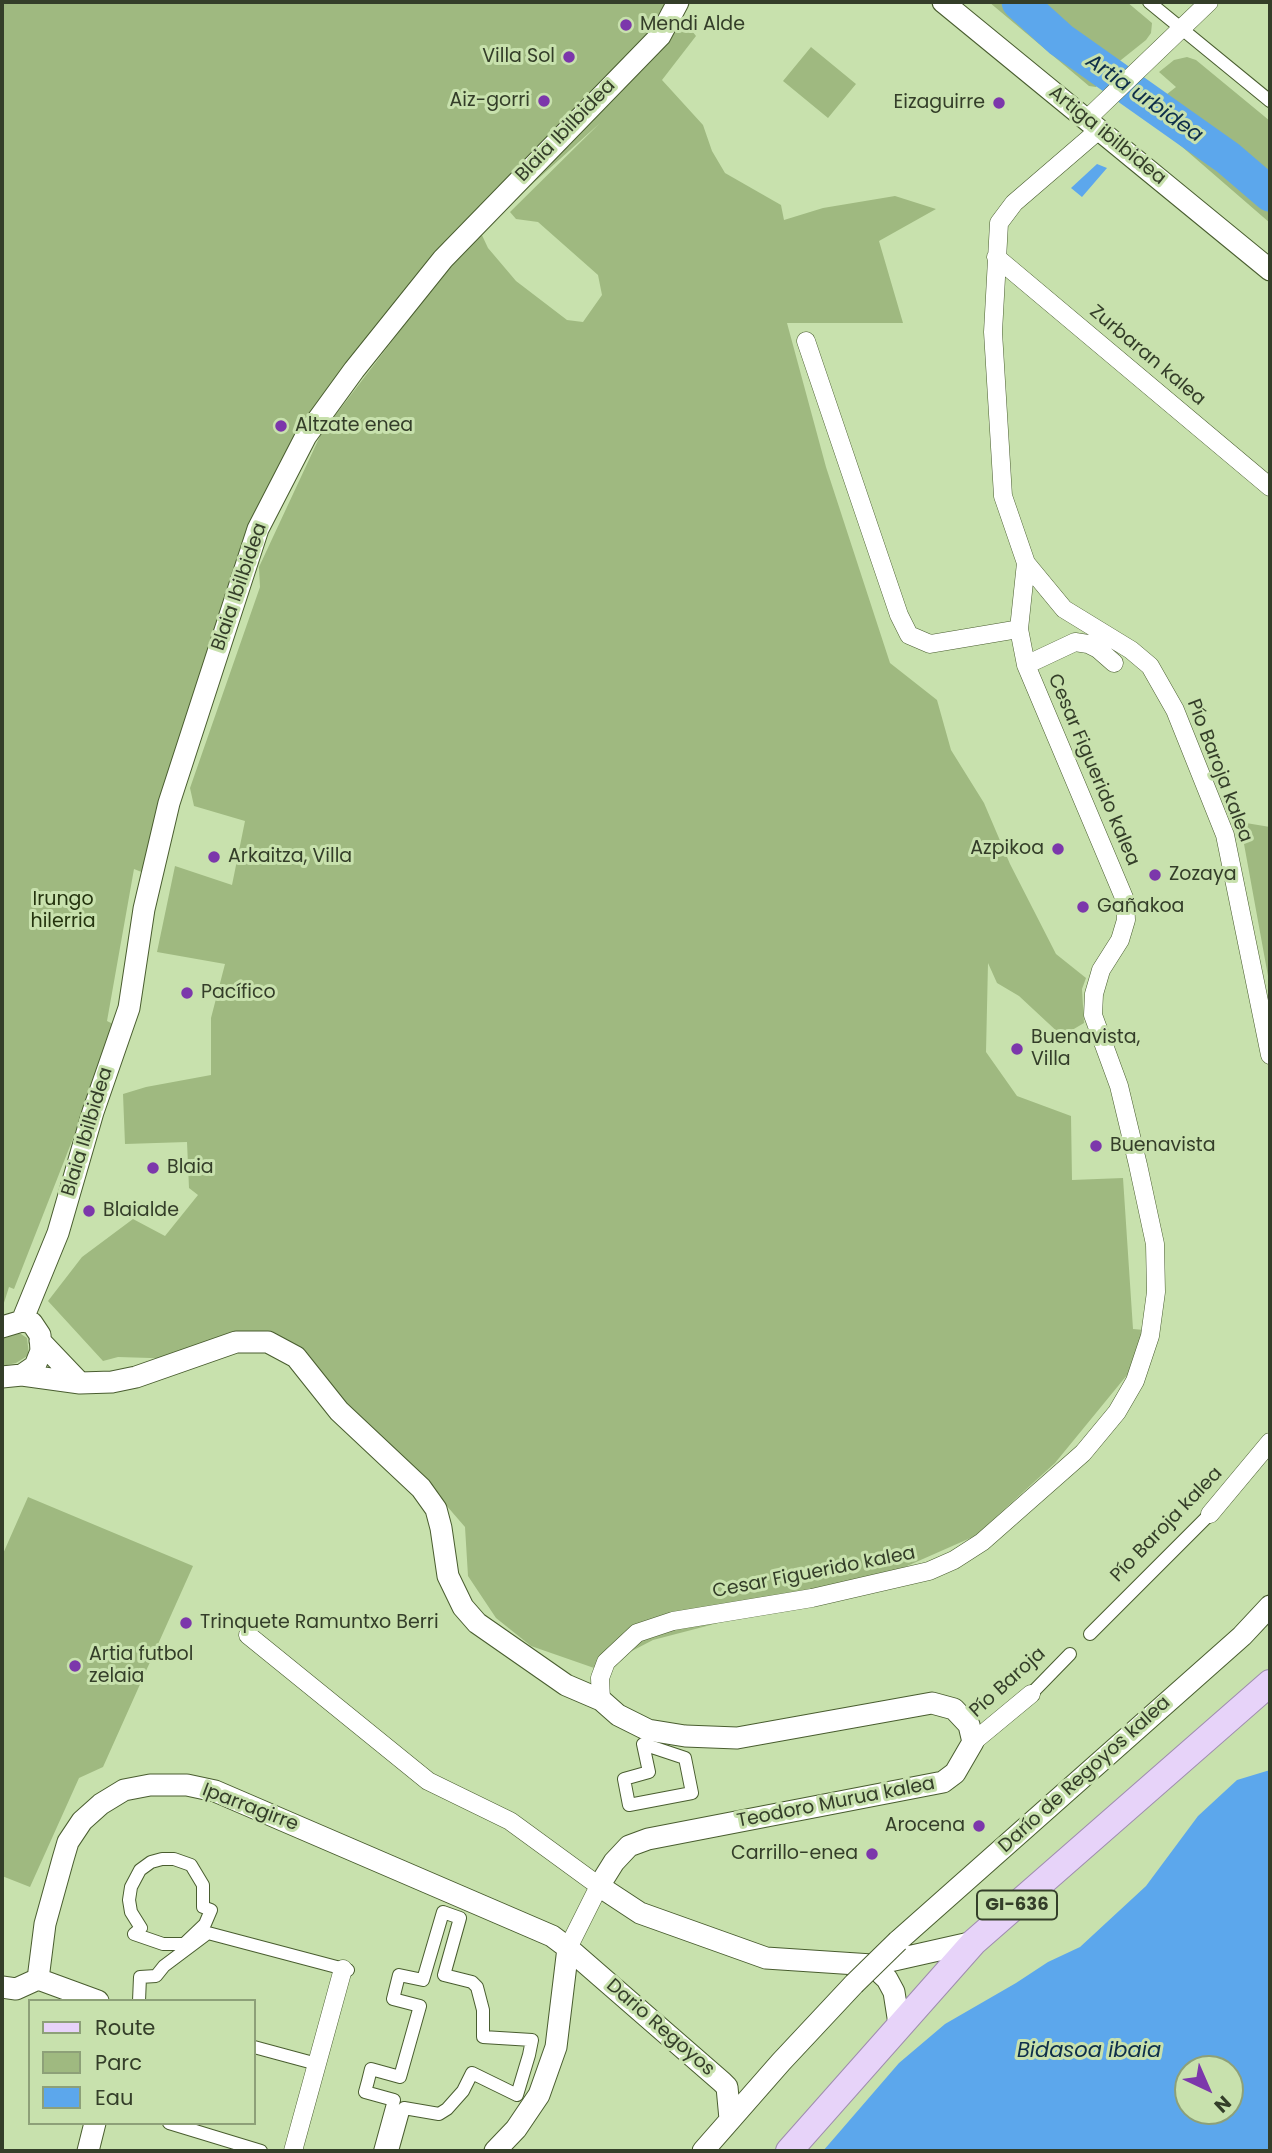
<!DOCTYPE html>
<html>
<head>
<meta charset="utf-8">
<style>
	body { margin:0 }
	#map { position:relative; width:1272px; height:2153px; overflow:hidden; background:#c8e1ad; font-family:Poppins,sans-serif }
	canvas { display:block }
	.frame { position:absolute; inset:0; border:4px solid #343e29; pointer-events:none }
	.legend { position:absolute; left:28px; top:1999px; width:228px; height:126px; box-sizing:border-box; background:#c8e1ad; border:2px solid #8da078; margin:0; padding:9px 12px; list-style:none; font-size:21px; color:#343e29 }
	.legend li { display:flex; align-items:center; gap:14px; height:35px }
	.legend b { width:35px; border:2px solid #8da078 }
	.north { position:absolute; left:1174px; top:2055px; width:70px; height:70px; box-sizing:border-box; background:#c8e1ad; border:2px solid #8da078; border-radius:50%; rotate:136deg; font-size:19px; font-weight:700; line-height:28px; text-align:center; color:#343e29 }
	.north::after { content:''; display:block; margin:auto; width:24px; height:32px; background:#7c37ab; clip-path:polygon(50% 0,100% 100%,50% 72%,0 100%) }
</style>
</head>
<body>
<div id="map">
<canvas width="1272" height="2153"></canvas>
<div class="frame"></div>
<ul class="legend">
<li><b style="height:9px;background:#e7d3f9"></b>Route</li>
<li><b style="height:19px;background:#9fb980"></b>Parc</li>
<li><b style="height:19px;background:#5ca7ec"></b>Eau</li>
</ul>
<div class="north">N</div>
</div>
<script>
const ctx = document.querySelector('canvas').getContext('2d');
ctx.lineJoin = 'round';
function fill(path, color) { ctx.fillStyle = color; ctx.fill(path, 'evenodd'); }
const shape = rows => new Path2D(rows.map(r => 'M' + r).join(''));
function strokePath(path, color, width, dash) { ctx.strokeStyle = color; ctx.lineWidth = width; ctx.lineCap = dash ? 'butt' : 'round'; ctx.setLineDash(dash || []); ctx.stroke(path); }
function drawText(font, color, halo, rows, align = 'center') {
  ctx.font = font + ' Poppins,sans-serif'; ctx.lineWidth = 6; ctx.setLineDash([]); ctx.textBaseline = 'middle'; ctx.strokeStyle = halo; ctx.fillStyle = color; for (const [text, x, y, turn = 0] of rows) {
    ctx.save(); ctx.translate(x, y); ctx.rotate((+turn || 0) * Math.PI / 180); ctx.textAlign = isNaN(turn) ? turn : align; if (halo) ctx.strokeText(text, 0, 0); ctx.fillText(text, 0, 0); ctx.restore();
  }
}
const green = shape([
	[5,2,669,2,696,36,662,80,703,125,712,151,725,173,781,205,784,220,823,208,895,196,936,209,879,241,903,323,787,323,826,467,890,663,937,700,951,750,984,803,1010,864,1056,954,1086,978,1082,989,1084,1023,1062,1036,1019,996,997,983,988,963,986,1052,1017,1096,1071,1116,1072,1180,1123,1178,1133,1329,1144,1330,1132,1369,1055,1463,975,1536,864,1585,653,1640,597,1669,531,1646,496,1618,468,1576,465,1527,420,1475,337,1397,284,1343,183,1359,118,1357,103,1361,48,1301,82,1257,133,1219,165,1236,198,1195,189,1188,187,1142,125,1144,123,1094,146,1087,211,1075,211,1018,225,964,157,952,175,866,232,885,245,821,194,806,190,788,260,587,259,567,321,434,441,277,306,436,258,529,144,873,134,869,107,1021,117,1026,14,1289,9,1287,2,1309,2,9],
	[600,123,510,212,516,219,538,222,598,275,602,295,583,322,567,320,516,281,488,248,480,231],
	[989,2,1127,2,1152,23,1151,33,1146,40,1111,68,1096,87,1089,86],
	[811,47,856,84,828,118,783,81],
	[1187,57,1196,60,1270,121,1270,223,1143,113,1176,87,1159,72,1174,60],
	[1240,822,1270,827,1270,987],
	[18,1332,27,1338,29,1355,16,1363,2,1366,2,1336],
	[28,1497,193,1566,103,1767,79,1778,30,1887,2,1876,2,1556]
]);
const water = shape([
	[1097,164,1107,168,1082,197,1071,188],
	[1270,1770,1270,2151,823,2151,899,2063,945,2024,1016,1983,1048,1962,1080,1947,1146,1886,1198,1816,1237,1780],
	[1188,2069,1230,2069,1230,2111,1188,2111]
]);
const river = shape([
	[1019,2,1061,40,1228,158,1270,194]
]);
const pedestrian = shape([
	[1149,2,1270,101],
	[1090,1634,1210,1514],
	[1031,1694,1070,1654],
	[643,1744,685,1758,692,1793,629,1805,624,1779,649,1772,643,1744],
	[162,1859,174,1859,191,1865,203,1885,203,1907,211,1910,205,1924,184,1944,163,1944,134,1934,141,1928,131,1912,129,1900,131,1887,140,1870,151,1862,162,1859],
	[139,2001,140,1977,156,1976,164,1966,208,1933,348,1970],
	[254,2047,317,2064],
	[169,2123,261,2151],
	[380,2151,394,2100,365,2092,368,2081,371,2069,400,2077,420,2006,393,1999,399,1975,423,1980,443,1912,460,1918,444,1975,472,1982,477,1987,483,2010,483,2037,532,2040,529,2055,517,2095,472,2073,463,2091,447,2109,439,2114,404,2108,392,2151]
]);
const minor = shape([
	[1087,119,1209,2],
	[996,257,1270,487],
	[806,341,899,615,909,635,930,644,1019,629],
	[1026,563,1064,609,1131,650,1150,666,1175,710,1225,835,1270,1055],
	[1026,665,1075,642,1088,644,1098,649,1114,663],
	[1210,1514,1270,1442],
	[248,1635,428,1781,510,1821,599,1886,568,1948],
	[601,1700,600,1678,606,1662,637,1633,673,1621,812,1598,929,1571,954,1560,982,1542,1083,1453,1117,1412,1135,1381,1150,1336,1156,1292,1155,1244,1138,1165,1119,1086,1093,1015,1094,994,1101,970,1120,940,1126,920,1125,900,1026,665,1019,629,1026,563,1003,496,993,332,999,223,1014,203,1100,129],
	[973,1742,1031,1694],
	[293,2151,343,1969]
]);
const tertiary = shape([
	[943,2,1270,270],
	[22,1321,58,1233,93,1112,129,1008,144,909,169,803,258,529,306,436,354,370,443,259,660,36,678,2],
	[2,1327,22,1321,32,1323,40,1335,41,1351,35,1366,22,1375,2,1377],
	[40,1341,80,1383],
	[22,1375,80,1383,112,1382,136,1377,236,1342,268,1342,296,1357,339,1411,421,1488,436,1509,441,1528,448,1576,463,1607,477,1623,566,1685,601,1700,618,1715,648,1730,685,1736,737,1738,932,1703,954,1709,969,1725,973,1742,955,1773,943,1782,648,1839,629,1846,614,1862,599,1886,640,1913,766,1958,872,1965,974,1942],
	[898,1941,1242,1636,1270,1606],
	[872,1965,887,1979,894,1992,899,2024],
	[38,1979,45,1924,63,1859,68,1842,82,1821,101,1804,124,1790,150,1785,187,1785,215,1791,552,1936,568,1948,722,2082,727,2087,730,2119],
	[38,1979,98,2001],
	[2,1987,16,1989,38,1979],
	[88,2151,95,2123],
	[495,2151,516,2129,539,2095,556,2047,568,1948],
	[703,2151,781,2062,854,1984]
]);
const primary = shape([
	[789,2151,974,1942,1270,1683]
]);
const tertiaryBridge = shape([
	[854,1984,898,1941]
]);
const markers = [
	[626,25,7,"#7c37ab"],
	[569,57,7,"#7c37ab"],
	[544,101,7,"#7c37ab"],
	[999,103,7,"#7c37ab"],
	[281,426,7,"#7c37ab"],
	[1058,849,7,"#7c37ab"],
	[214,857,7,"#7c37ab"],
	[1155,875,7,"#7c37ab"],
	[1083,907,7,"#7c37ab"],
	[187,993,7,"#7c37ab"],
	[1017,1049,7,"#7c37ab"],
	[1096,1146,7,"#7c37ab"],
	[153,1168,7,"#7c37ab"],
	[89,1211,7,"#7c37ab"],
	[186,1623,7,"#7c37ab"],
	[75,1666,7,"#7c37ab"],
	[979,1826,7,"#7c37ab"],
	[872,1854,7,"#7c37ab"]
];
const shields = [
	[1017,1905,80]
];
const shieldNames = [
	["GI-636",1017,1905]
];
const poiNames = [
	["Mendi Alde",640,25],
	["Villa Sol",555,57,"right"],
	["Aiz-gorri",530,101,"right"],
	["Eizaguirre",985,103,"right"],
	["Altzate enea",295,426],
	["Azpikoa",1044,849,"right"],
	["Arkaitza, Villa",228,857],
	["Zozaya",1169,875],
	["Gañakoa",1097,907],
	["Pacífico",201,993],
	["Buenavista,",1031,1038],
	["Villa",1031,1060],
	["Buenavista",1110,1146],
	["Blaia",167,1168],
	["Blaialde",103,1211],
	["Trinquete Ramuntxo Berri",200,1623],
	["Artia futbol",89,1655],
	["zelaia",89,1677],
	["Arocena",965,1826,"right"],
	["Carrillo-enea",858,1854,"right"]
];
const streetNames = [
	["Blaia Ibilbidea",566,131,-46],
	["Artiga ibilbidea",1107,136,39],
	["Zurbaran kalea",1147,356,40],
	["Blaia Ibilbidea",240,587,-71],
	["Cesar Figuerido kalea",1093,770,67],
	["Pío Baroja kalea",1219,771,69],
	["Blaia Ibilbidea",88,1132,-73],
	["Pío Baroja kalea",1167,1525,-46],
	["Cesar Figuerido kalea",814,1573,-11],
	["Pío Baroja",1008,1683,-42],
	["Darío de Regoyos kalea",1085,1775,-42],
	["Teodoro Murua kalea",836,1803,-11],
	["Iparragirre",250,1808,21],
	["Dario Regoyos",660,2028,41]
];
const parkNames = [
	["Irungo",63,900],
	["hilerria",63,922]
];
const waterNames = [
	["Artia urbidea",1144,99,35],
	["Bidasoa ibaia",1089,2052]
];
fill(green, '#9fb980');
fill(water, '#5ca7ec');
strokePath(river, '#5ca7ec', 35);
strokePath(pedestrian, '#495d2f', 14);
strokePath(minor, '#495d2f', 19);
strokePath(tertiary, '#495d2f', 23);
strokePath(primary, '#9e8cae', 28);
strokePath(pedestrian, '#fff', 12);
strokePath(minor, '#fff', 18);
strokePath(tertiary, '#fff', 21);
strokePath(primary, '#e7d3f9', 26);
strokePath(tertiaryBridge, '#495d2f', 23, []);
strokePath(tertiaryBridge, '#fff', 21);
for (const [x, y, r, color] of markers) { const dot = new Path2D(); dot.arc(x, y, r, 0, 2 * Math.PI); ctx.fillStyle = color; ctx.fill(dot); strokePath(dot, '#c8e1ad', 2.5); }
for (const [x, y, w] of shields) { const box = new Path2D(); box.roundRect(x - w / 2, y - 14.5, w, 29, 5); ctx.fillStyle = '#c8e1ad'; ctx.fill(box); strokePath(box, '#343e29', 2); }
drawText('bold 18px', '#343e29', null, shieldNames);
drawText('19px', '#343e29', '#c8e1ad', poiNames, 'left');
drawText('19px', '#343e29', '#c8e1ad', streetNames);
drawText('19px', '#24330e', '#c8e1ad', parkNames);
drawText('italic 21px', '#0e2e4a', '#c8e1ad', waterNames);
</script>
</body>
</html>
